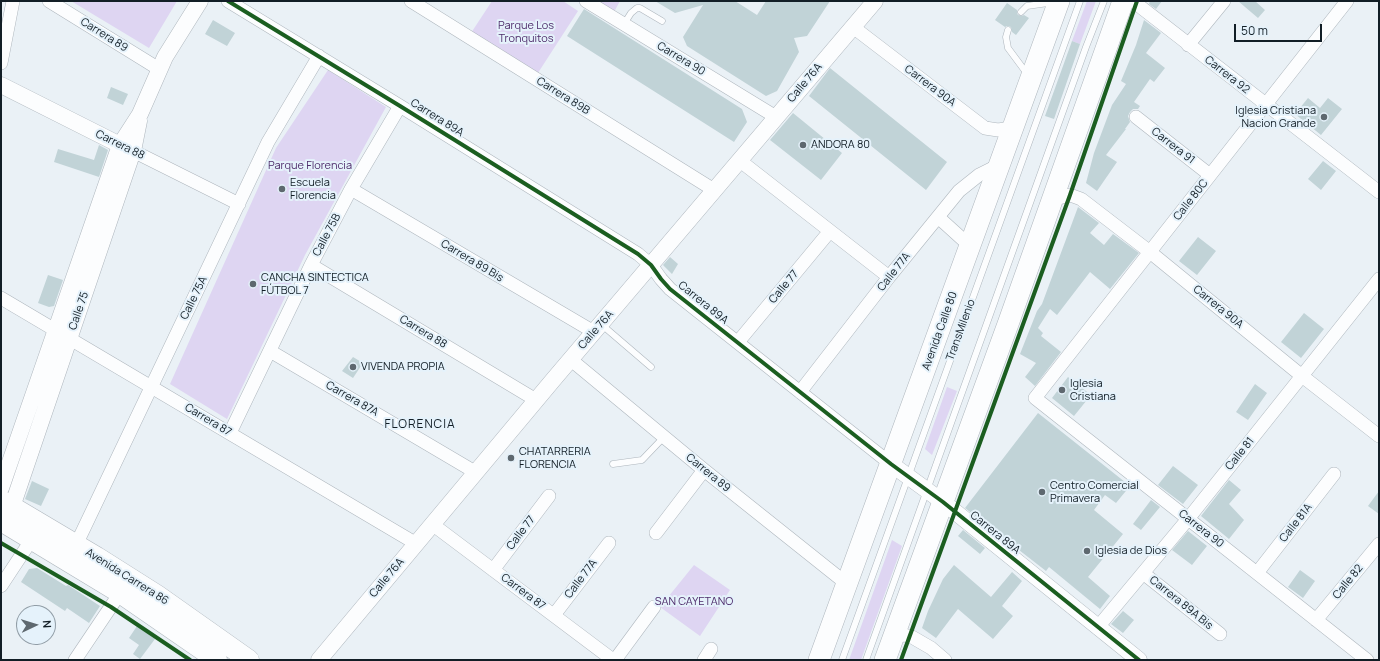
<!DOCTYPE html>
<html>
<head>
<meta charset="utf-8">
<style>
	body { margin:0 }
	#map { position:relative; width:1380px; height:661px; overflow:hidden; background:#eaf1f6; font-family:Manrope,sans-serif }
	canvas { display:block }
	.frame { position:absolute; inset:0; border:2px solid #121e26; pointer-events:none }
	.north { position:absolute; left:16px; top:605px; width:40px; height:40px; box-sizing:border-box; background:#e5f2fb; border:1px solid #919da6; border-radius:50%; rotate:86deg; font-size:11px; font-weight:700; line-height:16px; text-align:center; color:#121e26 }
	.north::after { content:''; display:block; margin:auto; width:14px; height:18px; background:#5e686f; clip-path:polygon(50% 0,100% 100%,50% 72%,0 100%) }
	.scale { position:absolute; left:1234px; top:24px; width:88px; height:18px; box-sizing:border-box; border:2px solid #121e26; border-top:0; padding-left:5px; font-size:12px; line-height:14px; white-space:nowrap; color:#121e26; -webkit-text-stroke:3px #e5f2fb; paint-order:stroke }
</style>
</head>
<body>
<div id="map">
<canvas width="1380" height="661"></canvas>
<div class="frame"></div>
<div class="north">N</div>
<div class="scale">50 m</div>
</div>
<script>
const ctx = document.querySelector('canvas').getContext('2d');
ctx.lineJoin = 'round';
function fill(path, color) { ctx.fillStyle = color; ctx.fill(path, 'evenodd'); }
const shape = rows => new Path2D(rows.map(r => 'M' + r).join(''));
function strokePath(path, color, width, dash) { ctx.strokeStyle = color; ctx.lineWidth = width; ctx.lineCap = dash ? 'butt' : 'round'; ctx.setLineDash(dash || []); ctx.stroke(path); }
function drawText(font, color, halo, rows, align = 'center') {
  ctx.font = font + ' Manrope,sans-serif'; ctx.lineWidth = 4; ctx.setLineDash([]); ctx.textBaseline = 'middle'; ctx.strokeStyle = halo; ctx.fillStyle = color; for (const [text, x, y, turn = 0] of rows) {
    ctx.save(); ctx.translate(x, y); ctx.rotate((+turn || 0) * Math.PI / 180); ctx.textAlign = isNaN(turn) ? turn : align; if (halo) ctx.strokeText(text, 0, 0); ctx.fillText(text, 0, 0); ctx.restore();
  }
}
const green = shape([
	[71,1,177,1,149,48],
	[492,1,563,1,578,11,536,76,471,33],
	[597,1,620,1,614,12],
	[1087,1,1096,1,1080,44,1072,41],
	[328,70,386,107,305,255,227,419,170,384,276,148],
	[947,387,957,391,932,455,925,449],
	[892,540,902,546,861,660,849,660],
	[694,565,730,590,700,636,660,607]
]);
const building = shape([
	[655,1,735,1,757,15,766,1,830,1,807,36,794,38,799,52,777,91,766,96,687,46,683,37,703,5,675,13],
	[1150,1,1162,1,1156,9,1149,4],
	[1238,1,1255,1,1265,10,1258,18],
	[1007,3,1017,10,1017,13,1018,15,1022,16,1024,15,1029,18,1016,35,1012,32,1011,27,1007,26,1005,27,995,20],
	[584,9,742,109,747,122,734,142,567,36],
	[213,20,235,33,227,46,205,34],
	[1144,20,1161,33,1146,53,1165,68,1154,82,1150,79,1134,102,1140,106,1138,109,1133,109,1130,112,1128,116,1130,122,1125,129,1126,129,1106,155,1117,162,1097,191,1086,183,1094,153,1112,105,1126,84,1121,81,1136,45],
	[1072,41,1080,44,1054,119,1045,116],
	[830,68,947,162,926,190,809,96],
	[111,87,128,94,123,105,107,98],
	[1308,98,1320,108,1328,98,1342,109,1321,135,1295,114],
	[793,113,842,153,821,180,770,140],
	[99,145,108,150,99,177,54,162,58,149,94,160],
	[1323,161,1336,171,1321,190,1308,179],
	[1078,207,1099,223,1090,233,1104,245,1113,234,1139,253,1110,289,1090,272,1057,315,1050,309,1038,328,1043,333,1041,336,1061,352,1035,386,1025,377,1036,363,1020,354,1037,311,1042,304],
	[1198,237,1216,251,1197,275,1179,261],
	[670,257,678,264,672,274,663,265],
	[48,275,63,280,54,306,49,307,38,303],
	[1304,313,1324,329,1301,358,1281,342],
	[353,357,363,363,353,378,342,371],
	[1068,377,1091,395,1074,416,1052,398],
	[1255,384,1267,393,1248,420,1236,412],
	[1038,413,1130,486,1116,503,1105,495,1094,510,1123,534,1088,577,1110,596,1100,609,1049,567,1046,571,965,508],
	[1173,466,1198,485,1183,504,1158,485],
	[1229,480,1241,490,1229,504,1244,520,1229,539,1201,516],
	[32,481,49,489,41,506,25,499],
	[1379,491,1379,514,1368,506],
	[1151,500,1160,507,1141,530,1133,524],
	[963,530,985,548,980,554,958,536],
	[1188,531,1207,546,1192,565,1172,550],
	[954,565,991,597,1012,572,1022,581,1002,606,1013,616,993,639,958,609,936,638,922,628,928,611,943,579],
	[37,568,66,586,68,585,100,606,89,623,67,608,65,611,21,582,29,569],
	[1300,570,1315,581,1303,598,1288,587],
	[1123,611,1134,620,1123,633,1111,624],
	[137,626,155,639,140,659,133,654,139,645,129,638]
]);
const service = shape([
	[1021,12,1027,6,1055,2],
	[624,24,631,13,637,8,640,8,662,21],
	[1008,30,1006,37,1008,48,1028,75],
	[602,325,651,367],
	[613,464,642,460,664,437],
	[842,660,1080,1],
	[866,660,1086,47,1104,1]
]);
const minor = shape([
	[49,1,159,69],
	[228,1,400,106,638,254,651,265,661,279,670,289,891,464],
	[411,1,714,190],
	[586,1,776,117],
	[1133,1,1379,192],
	[1347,1,1035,398,1367,660],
	[853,27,985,128,998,130,1012,128],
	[1188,45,1224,1],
	[1,63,13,1],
	[1136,117,1210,175],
	[133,151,239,204],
	[739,160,889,277],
	[351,189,594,332],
	[1051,200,1070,195,1081,199,1150,252,1302,376,1379,436],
	[938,217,970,246],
	[311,265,536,400],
	[1,298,415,543],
	[738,342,830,231],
	[270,351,475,472],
	[570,359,704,470,847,584],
	[800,392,889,277,959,191,979,175,999,165],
	[230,433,311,265,351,189,400,106],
	[432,524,613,660],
	[656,533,704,470],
	[76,545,268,142,319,56],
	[493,570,549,496],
	[1143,573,1220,634],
	[1257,573,1334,474],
	[1,586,32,539,32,533],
	[554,615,609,543],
	[1316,620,1379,544],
	[1098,627,1188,519,1379,279],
	[893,637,904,635,912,637,931,648,945,660],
	[75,660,120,593],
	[615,660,654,607],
	[704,660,711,649]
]);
const tertiary = shape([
	[1,85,128,149],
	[891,464,943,502,1139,660],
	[1,488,120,145,140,114,165,57,200,1],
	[12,507,133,151,139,121],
	[319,660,553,380,875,1]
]);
const primary = shape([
	[1,500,97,557,157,595,249,660],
	[1,521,120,593,217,660]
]);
const trunk = shape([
	[819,660,1059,1],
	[885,660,1008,324,1123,1]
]);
const cycleway = shape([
	[228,1,400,106,638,254,651,265,661,279,670,289,891,464,943,502,1139,660],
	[1,543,111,607,190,660],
	[901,660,1070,195,1137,1]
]);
const markers = [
	[1324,117,4,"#5e686f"],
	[803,145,4,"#5e686f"],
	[282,189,4,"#5e686f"],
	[253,284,4,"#5e686f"],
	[353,367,4,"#5e686f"],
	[1062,390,4,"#5e686f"],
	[511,458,4,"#5e686f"],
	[1042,492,4,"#5e686f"],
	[1087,551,4,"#5e686f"]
];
const parkNames = [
	["Parque Los",526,26],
	["Tronquitos",526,39],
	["Parque Florencia",310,166],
	["SAN CAYETANO",694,602]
];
const streetNames = [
	["Carrera 89",104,35,32],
	["Carrera 90",681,59,31],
	["Carrera 92",1227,75,38],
	["Calle 76A",805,83,-50],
	["Carrera 90A",930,86,37],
	["Carrera 89B",563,96,32],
	["Carrera 89A",437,118,32],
	["Carrera 88",120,145,26],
	["Carrera 91",1173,146,38],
	["Calle 80C",1191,200,-52],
	["Calle 75B",327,235,-62],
	["Carrera 89 Bis",472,261,31],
	["Calle 77A",894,272,-52],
	["Calle 77",784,287,-50],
	["Calle 75A",194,298,-64],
	["Carrera 89A",703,303,39],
	["Carrera 90A",1218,307,39],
	["Calle 75",79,311,-71],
	["Calle 76A",596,330,-49],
	["TransMilenio",961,330,-70],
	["Avenida Calle 80",940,331,-70],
	["Carrera 88",423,332,31],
	["Carrera 87A",352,399,30],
	["Carrera 87",208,420,31],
	["Calle 81",1240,454,-51],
	["Carrera 89",708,473,39],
	["Calle 81A",1296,523,-52],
	["Carrera 90",1201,529,38],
	["Calle 77",521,533,-53],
	["Carrera 89A",995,533,39],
	["Avenida Carrera 86",127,577,32],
	["Calle 76A",387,578,-50],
	["Calle 77A",581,579,-53],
	["Calle 82",1348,582,-51],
	["Carrera 87",523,592,37],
	["Carrera 89A Bis",1181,603,39]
];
const poiNames = [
	["Iglesia Cristiana",1316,111,"right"],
	["Nacion Grande",1316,124,"right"],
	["ANDORA 80",811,145],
	["Escuela",290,183],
	["Florencia",290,196],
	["CANCHA SINTECTICA",261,278],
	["FÚTBOL 7",261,291],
	["VIVENDA PROPIA",361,367],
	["Iglesia",1070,384],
	["Cristiana",1070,397],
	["CHATARRERIA",519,452],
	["FLORENCIA",519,465],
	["Centro Comercial",1050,486],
	["Primavera",1050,499],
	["Iglesia de Dios",1095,551]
];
const neighbourhoodNames = [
	["FLORENCIA",420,425]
];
fill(green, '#ded5f2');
fill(building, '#c1d3d7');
strokePath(service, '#aeb6bd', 7);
strokePath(minor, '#aeb6bd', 14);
strokePath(tertiary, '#aeb6bd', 17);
strokePath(primary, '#aeb6bd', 21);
strokePath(trunk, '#aeb6bd', 22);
strokePath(service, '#fcfdfe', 6);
strokePath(minor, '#fcfdfe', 13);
strokePath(tertiary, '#fcfdfe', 16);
strokePath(primary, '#fcfdfe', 20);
strokePath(trunk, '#fcfdfe', 21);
strokePath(cycleway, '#1b5e20', 4);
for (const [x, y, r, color] of markers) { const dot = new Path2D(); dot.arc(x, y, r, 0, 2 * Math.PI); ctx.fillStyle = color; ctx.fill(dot); strokePath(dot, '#e5f2fb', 1.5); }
drawText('11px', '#4e2c6b', '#e5f2fb', parkNames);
drawText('11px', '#121e26', '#e5f2fb', streetNames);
drawText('11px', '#121e26', '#e5f2fb', poiNames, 'left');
ctx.letterSpacing = '1px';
drawText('12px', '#121e26', '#e5f2fb', neighbourhoodNames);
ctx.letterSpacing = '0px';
</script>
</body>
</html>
